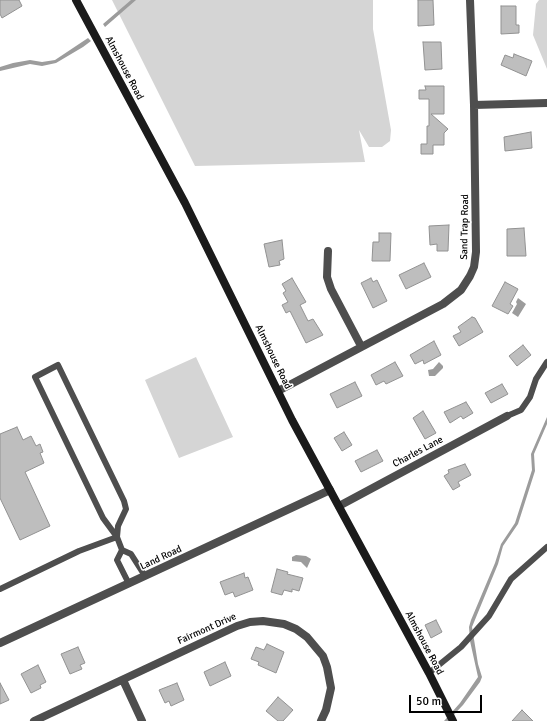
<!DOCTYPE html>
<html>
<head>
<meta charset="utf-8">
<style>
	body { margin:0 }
	#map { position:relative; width:547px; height:721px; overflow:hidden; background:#fff; font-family:Signika,sans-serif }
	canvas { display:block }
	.scale { position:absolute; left:409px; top:695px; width:73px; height:18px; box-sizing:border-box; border:2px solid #000; border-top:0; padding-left:5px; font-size:12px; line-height:14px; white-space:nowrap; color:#000; -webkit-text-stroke:3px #fff; paint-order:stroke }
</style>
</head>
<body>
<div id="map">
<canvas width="547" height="721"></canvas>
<div class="scale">50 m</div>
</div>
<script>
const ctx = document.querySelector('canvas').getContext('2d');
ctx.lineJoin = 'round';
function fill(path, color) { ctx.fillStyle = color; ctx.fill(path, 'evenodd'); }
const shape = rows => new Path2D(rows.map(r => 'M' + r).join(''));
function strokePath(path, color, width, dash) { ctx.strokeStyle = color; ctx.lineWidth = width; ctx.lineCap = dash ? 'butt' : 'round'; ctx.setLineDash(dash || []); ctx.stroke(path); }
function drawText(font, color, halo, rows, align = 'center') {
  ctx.font = font + ' Signika,sans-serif'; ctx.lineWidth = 3; ctx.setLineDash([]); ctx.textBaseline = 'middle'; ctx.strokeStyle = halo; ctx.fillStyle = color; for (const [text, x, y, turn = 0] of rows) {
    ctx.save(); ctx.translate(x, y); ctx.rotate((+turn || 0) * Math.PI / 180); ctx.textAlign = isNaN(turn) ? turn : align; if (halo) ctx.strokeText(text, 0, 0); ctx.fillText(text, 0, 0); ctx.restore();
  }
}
const green = shape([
	[112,0,373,0,373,29,391,130,390,141,382,147,369,147,359,130,365,162,195,166],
	[539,0,547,0,547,69,533,35,536,4],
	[196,357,233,437,179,458,145,380]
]);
const water = shape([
	[131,0,136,0,105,27,103,24],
	[88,38,91,41,83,47,56,63,42,66,30,64,0,71,0,67,13,63,30,60,42,62,55,60],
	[518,298,526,304,518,317,512,313,517,304,516,302],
	[439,362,443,366,443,368,435,376,429,376,428,370,433,369],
	[547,417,547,424,534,454,535,471,518,524,503,546,498,564,472,627,478,664,482,677,480,682,463,705,448,721,444,721,460,703,478,677,470,641,469,627,471,620,495,563,501,544,515,523,532,470,531,454],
	[296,555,306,556,311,559,307,568,301,562,292,561,292,557]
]);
const building = shape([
	[0,0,19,0,22,6,2,18,0,14,0,0],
	[418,0,433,0,434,25,418,26,418,0],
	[501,6,516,6,516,25,519,25,519,33,501,34,501,6],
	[423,42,441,42,442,69,425,70,423,42],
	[514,54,532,61,526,76,501,65,505,55,513,58,514,54],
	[425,86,444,86,444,114,431,114,448,129,444,133,444,145,433,145,433,154,421,154,421,144,427,144,427,126,429,126,429,99,419,99,419,90,426,90,425,86],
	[531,132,532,148,505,151,504,137,531,132],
	[449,225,448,251,437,251,437,244,430,245,429,226,449,225],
	[524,228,526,256,507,256,507,229,524,228],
	[379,233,391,233,390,261,372,261,373,242,379,242,379,233],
	[282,240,284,259,279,261,280,265,269,267,264,244,282,240],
	[424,263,431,277,406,289,399,275,424,263],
	[292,278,306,302,300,305,308,321,313,319,323,335,306,343,290,311,286,313,282,305,288,302,283,293,286,291,282,284,292,278],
	[371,278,373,282,377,280,387,301,373,308,361,283,371,278],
	[505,282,518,289,510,304,513,306,508,314,492,306,505,282],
	[472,317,475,318,483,332,459,346,453,336,461,332,458,327,472,317],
	[434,341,441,355,424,364,423,360,415,364,410,355,434,341],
	[523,345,531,355,517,366,509,356,523,345],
	[395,362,403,376,386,384,384,381,376,385,371,375,395,362],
	[355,382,362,396,337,408,330,394,355,382],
	[502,384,508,394,491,403,485,393,502,384],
	[466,402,473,413,463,419,461,416,450,423,444,412,466,402],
	[423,411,436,433,425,439,413,418,423,411],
	[17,427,23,440,31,436,36,446,40,444,43,452,40,453,44,463,25,472,50,526,20,540,0,498,0,434,17,427],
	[344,432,352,445,342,451,334,438,344,432],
	[377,450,383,461,361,472,355,461,377,450],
	[465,464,471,475,458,482,460,486,453,490,444,476,449,473,448,470,465,464],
	[277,569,288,572,287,574,303,578,299,591,292,589,292,592,284,590,282,595,271,592,277,569],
	[244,573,245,578,248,577,253,590,235,597,233,592,225,595,220,582,244,573],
	[436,620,442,632,431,638,425,625,436,620],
	[267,644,284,652,276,673,258,665,259,662,251,659,256,647,264,650,267,644],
	[78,647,85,663,80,665,82,669,70,674,61,654,78,647],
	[225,662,231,676,210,686,204,672,225,662],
	[38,665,46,682,40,685,41,688,31,693,21,674,38,665],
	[0,683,9,700,0,704,0,683],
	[177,683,184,700,171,706,169,701,165,703,159,690,177,683],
	[278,697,293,710,283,721,278,721,266,711,278,697],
	[522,710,533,721,512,721,522,710]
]);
const service = shape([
	[507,416,521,410,530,397,536,379,547,362],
	[117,537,118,526,126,509,124,501,58,365,35,377,103,518,117,537,122,550,117,560,129,584],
	[122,550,131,554,145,576],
	[0,589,79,551,117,537],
	[429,673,461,647,489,616,511,579,547,547]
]);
const minor = shape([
	[474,105,547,103],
	[328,251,327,277,331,289,361,346],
	[278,391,443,304,461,290,470,276,474,267,476,252,474,105,470,0],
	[339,506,507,416],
	[123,680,142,721],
	[34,721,237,626,250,622,263,621,284,624,296,629,307,637,323,656,327,667,331,688,326,710,321,721]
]);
const tertiary = shape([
	[0,643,330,490]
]);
const secondary = shape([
	[76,0,185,203,292,420,429,673,453,721]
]);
const streetNames = [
	["Almshouse Road",124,68,62],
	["Sand Trap Road",465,227,-89],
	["Almshouse Road",273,357,64],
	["Charles Lane",418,452,-28],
	["Land Road",161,558,-25],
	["Fairmont Drive",207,629,-24],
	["Almshouse Road",424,643,62]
];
fill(green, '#d5d5d5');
fill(water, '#9c9c9c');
fill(building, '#bebebe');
strokePath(building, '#929292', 1);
strokePath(service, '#4e4e4e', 6);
strokePath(minor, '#4e4e4e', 8);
strokePath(tertiary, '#4e4e4e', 8);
strokePath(secondary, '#1b1b1b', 8);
drawText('10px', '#000', '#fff', streetNames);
</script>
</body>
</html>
